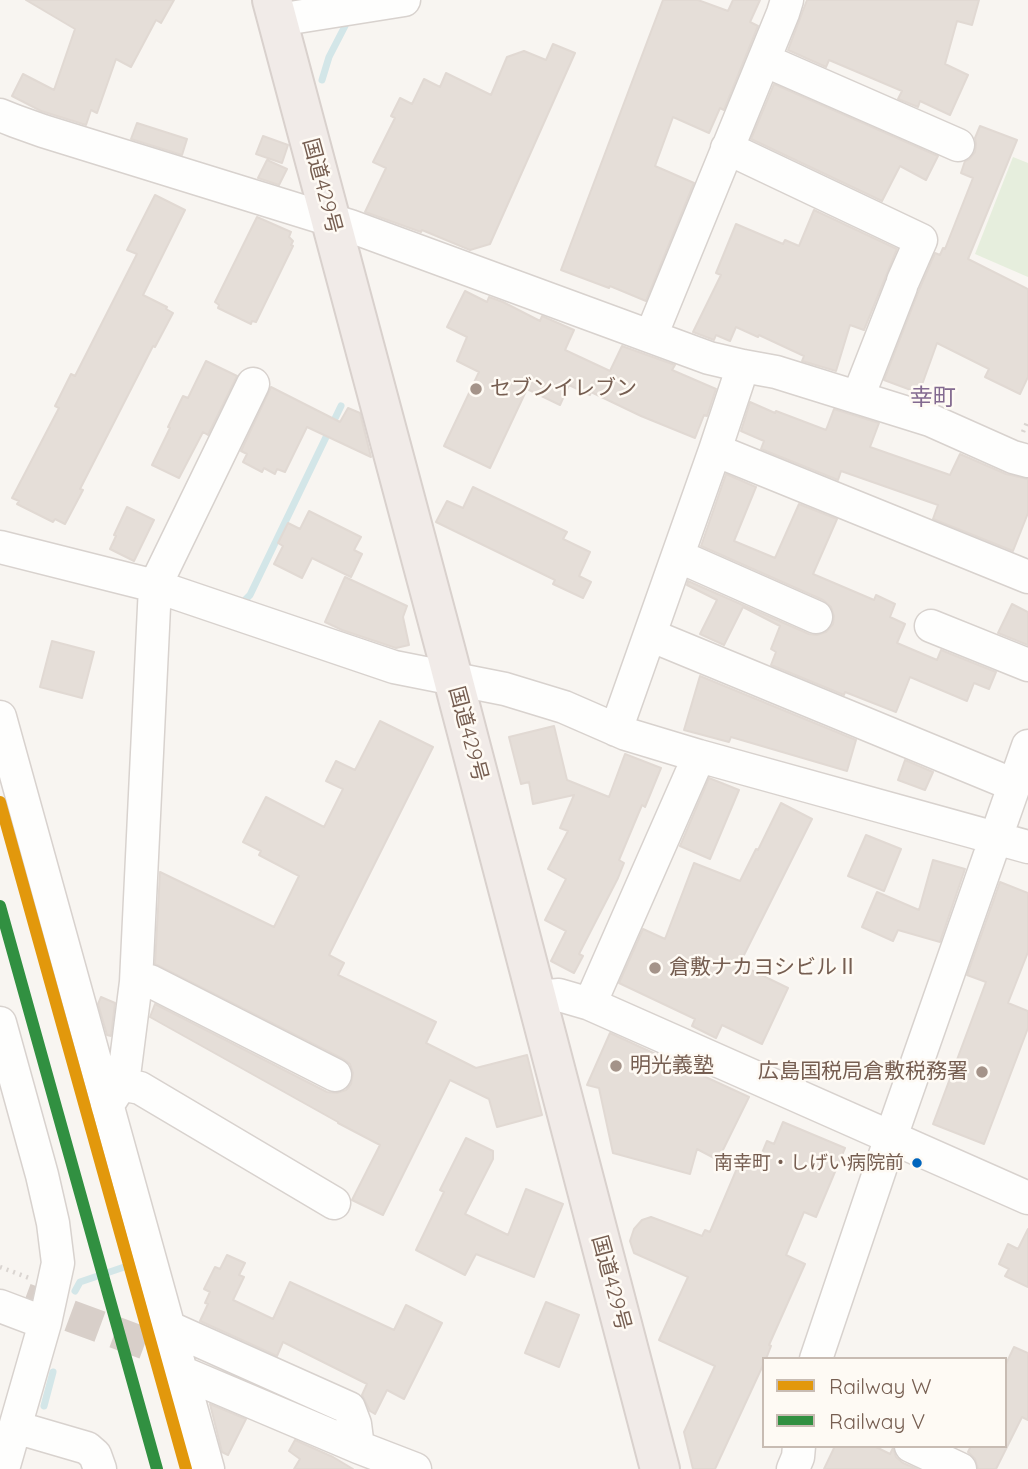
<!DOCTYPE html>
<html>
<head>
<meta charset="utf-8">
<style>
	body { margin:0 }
	#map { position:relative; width:1028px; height:1469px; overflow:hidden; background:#f8f5f1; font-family:Quicksand,sans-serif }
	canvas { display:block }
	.legend { position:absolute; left:762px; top:1357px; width:245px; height:91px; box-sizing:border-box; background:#fefaf4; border:2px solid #c8bcb3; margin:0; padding:9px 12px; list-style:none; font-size:21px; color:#765e51 }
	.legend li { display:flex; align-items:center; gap:14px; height:35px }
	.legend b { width:35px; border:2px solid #c8bcb3 }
</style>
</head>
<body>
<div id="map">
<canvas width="1028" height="1469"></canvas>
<ul class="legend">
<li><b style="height:9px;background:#e2980c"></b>Railway W</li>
<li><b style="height:9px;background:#319041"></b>Railway V</li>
</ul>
</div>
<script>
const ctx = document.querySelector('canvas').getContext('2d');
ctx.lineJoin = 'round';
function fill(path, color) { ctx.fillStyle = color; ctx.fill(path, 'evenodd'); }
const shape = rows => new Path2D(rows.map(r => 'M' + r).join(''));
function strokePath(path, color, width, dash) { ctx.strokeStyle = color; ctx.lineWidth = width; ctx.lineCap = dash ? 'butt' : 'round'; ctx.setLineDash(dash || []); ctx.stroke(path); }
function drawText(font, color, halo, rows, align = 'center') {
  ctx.font = font + ' Quicksand,"Noto Sans JP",sans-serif'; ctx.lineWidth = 5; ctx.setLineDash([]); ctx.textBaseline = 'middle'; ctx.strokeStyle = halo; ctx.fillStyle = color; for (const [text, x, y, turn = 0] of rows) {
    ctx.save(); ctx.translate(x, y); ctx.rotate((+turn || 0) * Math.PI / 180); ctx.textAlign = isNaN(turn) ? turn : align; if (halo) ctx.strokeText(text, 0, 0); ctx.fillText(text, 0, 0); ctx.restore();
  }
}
const green = shape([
	[1013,157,1028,163,1028,277,975,254]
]);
const stream = shape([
	[322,80,329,57,345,26,346,16],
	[243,602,250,595,341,406],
	[75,1291,80,1282,142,1261],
	[44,1406,53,1372]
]);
const building = shape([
	[26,0,174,0,161,23,156,20,131,67,116,59,97,113,91,110,86,125,41,111,12,96,23,74,54,90,75,29,26,0],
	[663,0,698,0,728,11,733,0,760,0,750,22,758,26,724,110,720,108,709,133,673,117,655,166,694,183,646,301,610,286,609,288,561,270,663,0],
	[807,0,979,0,972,25,957,21,945,64,968,75,950,115,920,101,918,107,898,99,902,91,829,60,826,67,788,50,807,0],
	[553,44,575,53,490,244,470,250,422,230,421,232,365,212,386,168,373,162,395,118,391,116,400,98,412,104,424,79,440,87,446,73,491,95,507,57,524,51,546,60,553,44],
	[774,84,938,156,926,180,900,166,882,201,751,139,774,84],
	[137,123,187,139,182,155,131,139,137,123],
	[980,126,1017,140,968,259,1028,289,1028,377,1020,394,985,377,989,369,937,343,919,393,884,380,919,290,935,253,940,255,943,248,945,249,973,178,961,173,965,161,969,159,975,152,976,144,975,138,980,126],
	[263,136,288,145,282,163,256,154,263,136],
	[267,160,287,169,279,185,258,178,267,160],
	[155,195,185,210,143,295,167,307,166,309,173,313,155,347,153,346,80,489,83,490,65,524,55,519,53,522,17,504,19,501,12,498,59,408,55,406,71,374,75,376,137,254,127,250,155,195],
	[814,210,897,249,864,330,850,325,836,371,802,361,804,356,759,335,758,337,736,327,730,341,716,335,714,340,693,332,721,275,716,273,736,224,783,244,785,240,799,246,814,210],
	[257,217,291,232,289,237,293,241,291,245,293,246,256,322,252,321,251,324,218,308,219,305,215,302,257,217],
	[465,291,487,302,489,297,503,302,540,321,542,316,574,330,565,350,610,371,622,346,675,365,672,370,716,389,707,416,704,415,695,438,641,416,591,392,590,395,569,385,560,405,527,389,490,468,444,446,479,372,457,361,467,337,447,327,465,291],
	[206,361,237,376,208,435,203,432,179,478,152,465,170,428,168,427,183,396,188,398,206,361],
	[271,387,340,422,348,408,360,413,371,457,307,427,285,472,277,469,275,474,264,468,262,472,243,462,247,454,241,451,271,387],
	[750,402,775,413,776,411,826,430,834,409,879,423,870,447,950,475,960,454,1006,474,1028,479,1028,513,1013,551,933,519,938,505,841,471,838,480,761,449,764,441,741,431,750,402],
	[726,474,756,487,734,541,775,558,799,504,837,519,813,574,874,600,876,595,895,604,890,617,905,624,897,643,937,660,941,650,996,672,989,689,974,683,967,701,910,677,896,712,845,692,844,695,771,665,776,652,771,649,780,626,743,607,724,645,700,634,717,600,687,585,688,581,809,634,817,635,826,632,833,624,834,616,831,607,823,600,701,546,726,474],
	[473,487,567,532,563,539,590,552,579,576,591,582,583,598,553,584,555,580,436,522,447,501,463,508,473,487],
	[127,507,154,520,134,561,110,549,116,536,114,535,127,507],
	[309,511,361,537,354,550,362,554,351,577,312,558,302,578,274,564,283,546,278,543,288,523,300,529,309,511],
	[345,577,407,606,403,617,409,645,396,648,342,630,325,622,345,577],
	[1012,604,1028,612,1028,645,998,633,1012,604],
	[52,641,94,652,82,698,40,687,52,641],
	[700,676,856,740,847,771,731,737,729,742,684,730,700,676],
	[380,721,433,747,329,955,344,963,338,975,436,1022,426,1043,476,1068,527,1055,542,1115,497,1127,489,1099,450,1080,383,1215,352,1200,380,1145,338,1123,338,1122,150,1017,155,1004,327,1092,337,1093,346,1090,351,1084,353,1073,350,1064,343,1059,155,964,160,872,274,927,299,876,259,855,261,851,243,842,266,797,324,827,343,789,326,781,336,761,355,770,380,721],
	[554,726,567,780,609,797,625,754,661,768,645,807,642,805,619,860,624,863,618,878,579,954,583,956,574,973,551,961,566,931,545,920,566,879,548,869,568,831,560,828,574,795,533,804,529,782,521,784,509,737,554,726],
	[905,760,933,772,925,790,898,780,905,760],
	[709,778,739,790,710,859,680,846,709,778],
	[781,803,812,819,742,959,752,963,749,969,788,988,762,1044,722,1025,716,1038,692,1026,695,1019,619,983,643,929,665,939,694,863,740,881,756,849,758,850,781,803],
	[866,835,901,849,884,891,848,876,866,835],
	[933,860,965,869,940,942,898,930,893,941,862,927,877,892,919,910,933,860],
	[1000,882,1028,893,1028,952,1008,1003,1028,1011,1028,1028,984,1144,933,1124,986,982,967,975,1000,882],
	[101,997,115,1003,111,1036,107,1035,98,1004,101,997],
	[610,1033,749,1097,718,1160,697,1149,690,1174,613,1153,599,1088,587,1085,610,1033],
	[783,1122,845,1148,816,1217,804,1212,786,1255,805,1264,769,1345,771,1346,766,1359,764,1359,764,1363,715,1469,693,1469,684,1432,715,1366,659,1340,688,1277,634,1253,630,1241,634,1229,642,1220,651,1217,702,1236,705,1230,710,1232,741,1159,757,1165,767,1141,774,1144,783,1122],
	[466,1138,493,1151,493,1159,465,1214,508,1235,526,1189,563,1204,534,1277,476,1254,465,1275,416,1250,444,1192,440,1190,466,1138],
	[1028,1229,1028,1287,1005,1276,1009,1269,999,1264,1008,1244,1018,1249,1028,1229],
	[227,1255,245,1263,239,1275,244,1277,233,1300,273,1319,290,1282,394,1330,406,1305,442,1323,404,1399,387,1390,375,1414,370,1411,362,1395,367,1384,283,1342,277,1356,200,1321,208,1304,205,1303,210,1292,204,1289,215,1267,220,1269,227,1255],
	[546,1302,579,1315,559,1367,525,1353,546,1302],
	[1014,1347,1028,1353,1028,1420,1022,1417,996,1469,978,1469,975,1459,968,1452,971,1446,1005,1446,1005,1366,1014,1347],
	[210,1404,246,1419,228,1455,222,1452,210,1404],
	[295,1440,333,1457,353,1469,294,1469,300,1459,289,1451,295,1440],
	[835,1446,874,1446,890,1454,893,1448,896,1457,903,1463,917,1469,824,1469,835,1446]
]);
const minorTunnel = shape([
	[25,1299,198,1363]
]);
const path = shape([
	[1023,432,1028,420],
	[0,1267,29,1278]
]);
const minor = shape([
	[278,20,404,0],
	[764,60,958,145],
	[0,115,15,121,43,131,350,226,709,358,743,366,776,372,930,420,1013,457,1028,461],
	[727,148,921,240,903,281],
	[651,336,783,13,787,0],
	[858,397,901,287],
	[715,450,1028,577],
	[0,547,155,586,394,667,505,689,564,707,626,734,699,756,1028,847],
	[678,556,816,617],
	[931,626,1028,665],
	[650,635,1014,785],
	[0,717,208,1469],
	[616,730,715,450,743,366],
	[136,982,150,981,335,1075],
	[536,997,559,995,590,1004,1028,1198],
	[590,1004,699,756],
	[0,1023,42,1175,53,1223,58,1263,45,1323,3,1469],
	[121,1084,140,1088,334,1203],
	[107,1106,121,1084,125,1068,136,982,155,586,253,384],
	[0,1306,45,1323],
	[168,1327,349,1408,355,1424,358,1447],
	[816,1359,891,1137,1028,746],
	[181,1372,358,1447,415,1469],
	[15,1427,87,1448,95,1455,100,1469],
	[911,1446,960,1469],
	[793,1469,798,1457,799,1446]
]);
const highway = shape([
	[272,0,445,648,660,1469]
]);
const rail1 = shape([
	[0,802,186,1469]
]);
const rail2 = shape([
	[0,906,157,1469]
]);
const markers = [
	[476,389,7,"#a49389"],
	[655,968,7,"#a49389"],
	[616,1066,7,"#a49389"],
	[982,1072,7,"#a49389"],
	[917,1163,6,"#0065bd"]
];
const busNames = [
	["南幸町・しげい病院前",904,1163]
];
const streetNames = [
	["国道429号",322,186,75],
	["国道429号",468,734,75],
	["国道429号",611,1283,75]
];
const poiNames = [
	["セブンイレブン",490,389],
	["倉敷ナカヨシビルⅡ",669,968],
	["明光義塾",630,1066],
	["広島国税局倉敷税務署",968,1072,"right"]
];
const neighbourhoodNames = [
	["幸町",933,398]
];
fill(green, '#e6eedd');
strokePath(stream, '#d3e6e8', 7);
fill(building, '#e5ded8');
strokePath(building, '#e1d9d3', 2);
strokePath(minorTunnel, '#d8cfc9', 32, [32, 16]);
strokePath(minor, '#d8d2ce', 35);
strokePath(highway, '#d9d1cd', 42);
strokePath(path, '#dad5d1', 4.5, [2, 5]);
strokePath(minor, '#fefefd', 32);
strokePath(highway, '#f1ebe8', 38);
strokePath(rail1, '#e2980c', 12);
strokePath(rail2, '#319041', 12);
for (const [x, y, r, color] of markers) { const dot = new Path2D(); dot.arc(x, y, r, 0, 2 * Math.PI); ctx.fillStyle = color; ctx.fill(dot); strokePath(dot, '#fefaf4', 2.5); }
drawText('19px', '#765e51', '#fefaf4', busNames, 'right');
drawText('21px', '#765e51', '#fefaf4', streetNames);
drawText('21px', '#765e51', '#fefaf4', poiNames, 'left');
drawText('23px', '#836a90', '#fefaf4', neighbourhoodNames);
</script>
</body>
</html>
